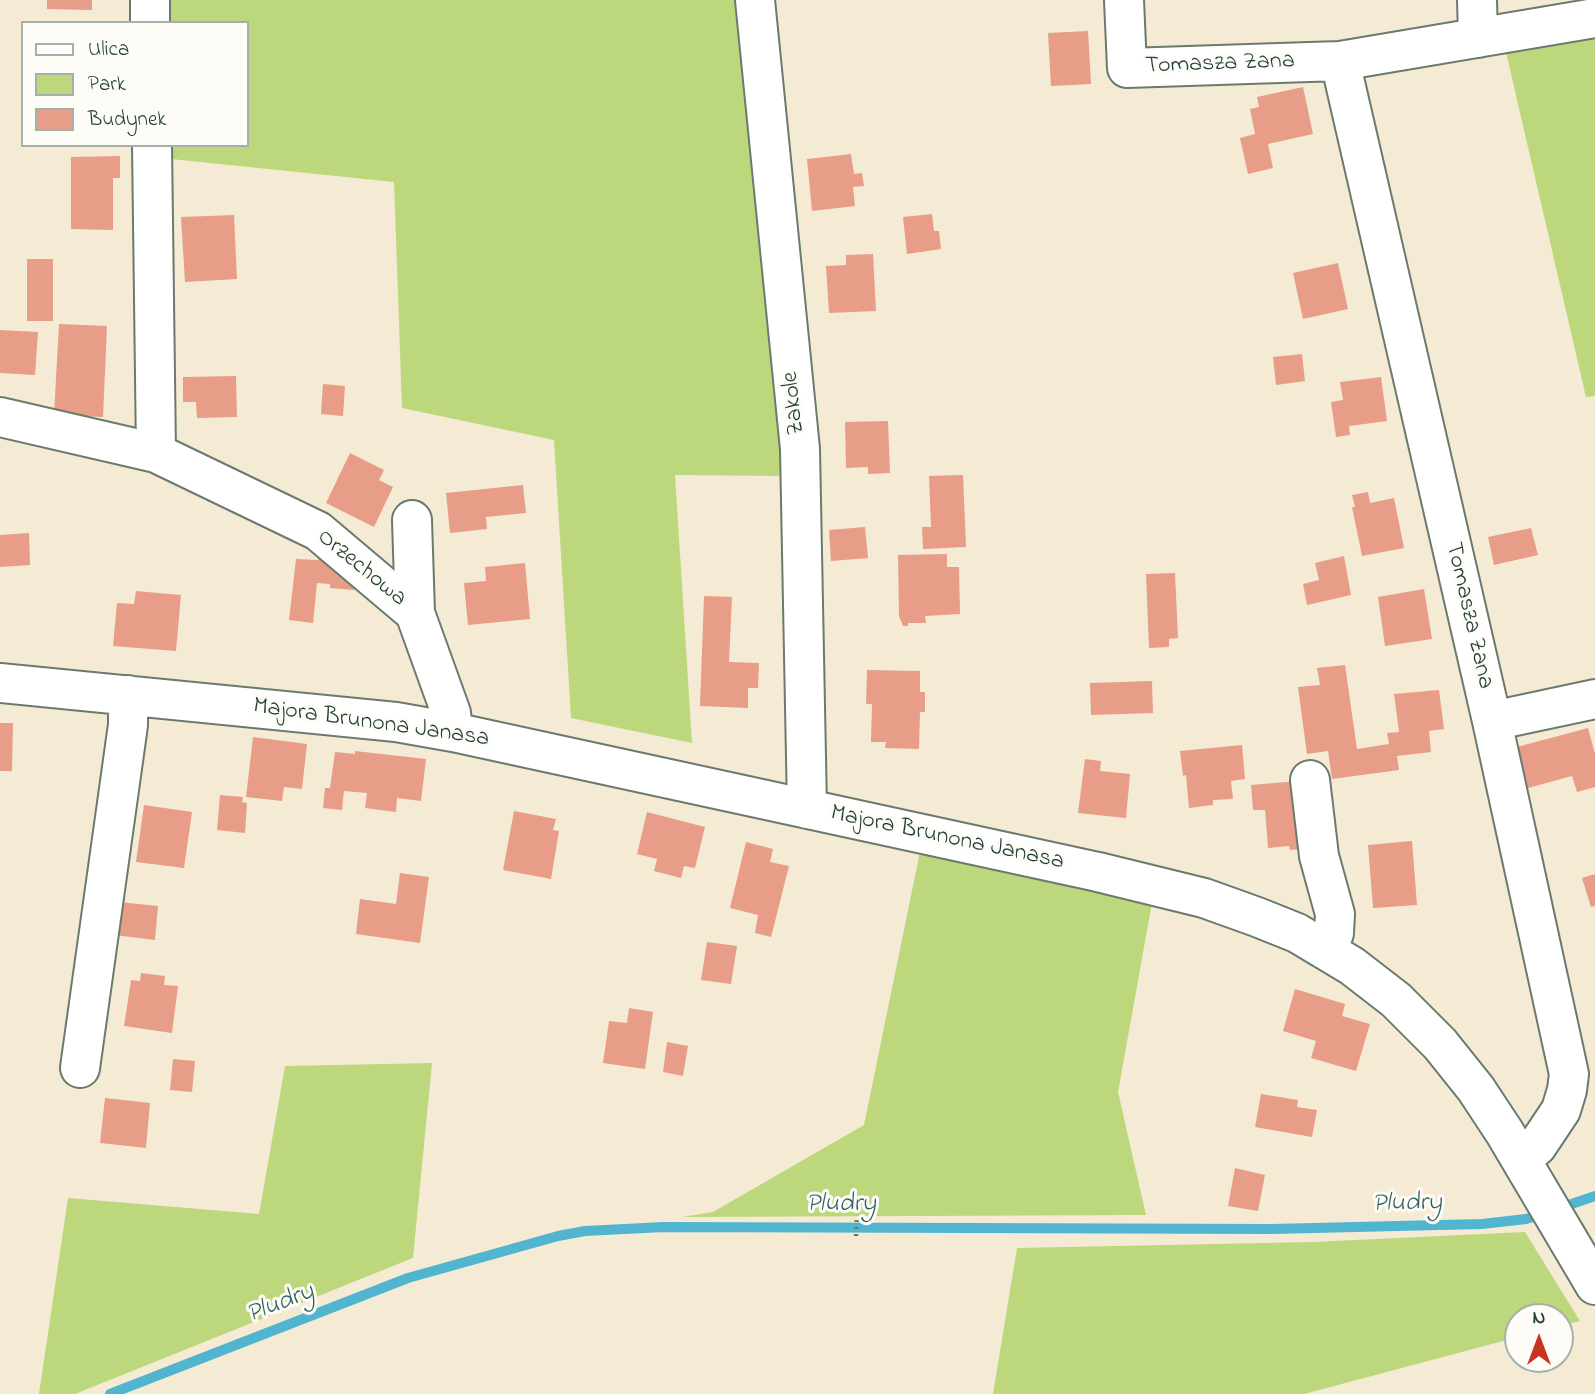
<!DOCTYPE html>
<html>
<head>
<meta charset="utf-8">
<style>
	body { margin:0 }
	#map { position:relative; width:1595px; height:1394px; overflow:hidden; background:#f5ebd5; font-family:"Indie Flower",sans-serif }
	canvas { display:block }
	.legend { position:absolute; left:21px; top:21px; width:228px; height:126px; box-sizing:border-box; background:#fdfcf7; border:2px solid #a4b0a9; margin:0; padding:9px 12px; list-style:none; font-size:21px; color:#1f3d34 }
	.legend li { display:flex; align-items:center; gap:14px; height:35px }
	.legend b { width:35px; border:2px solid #a4b0a9 }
	.north { position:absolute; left:1504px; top:1303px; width:70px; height:70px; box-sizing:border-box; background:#fdfcf7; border:2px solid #a4b0a9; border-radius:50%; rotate:0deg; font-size:19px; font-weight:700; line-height:28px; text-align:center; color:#1f3d34 }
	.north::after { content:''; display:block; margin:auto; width:24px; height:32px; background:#c8321e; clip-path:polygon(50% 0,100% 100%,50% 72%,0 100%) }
</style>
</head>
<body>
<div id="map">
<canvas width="1595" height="1394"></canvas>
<ul class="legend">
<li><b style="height:9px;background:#fff"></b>Ulica</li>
<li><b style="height:19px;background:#bcd77c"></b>Park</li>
<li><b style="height:19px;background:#e79d87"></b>Budynek</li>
</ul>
<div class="north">N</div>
</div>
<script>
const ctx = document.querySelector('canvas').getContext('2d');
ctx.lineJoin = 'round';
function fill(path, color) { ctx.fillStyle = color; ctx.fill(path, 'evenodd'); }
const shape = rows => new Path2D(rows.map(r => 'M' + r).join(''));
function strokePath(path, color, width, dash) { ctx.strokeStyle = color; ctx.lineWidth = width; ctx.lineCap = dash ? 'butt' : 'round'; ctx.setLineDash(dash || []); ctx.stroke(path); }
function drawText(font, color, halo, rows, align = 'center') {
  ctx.font = font + ' "Indie Flower",sans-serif'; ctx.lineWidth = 6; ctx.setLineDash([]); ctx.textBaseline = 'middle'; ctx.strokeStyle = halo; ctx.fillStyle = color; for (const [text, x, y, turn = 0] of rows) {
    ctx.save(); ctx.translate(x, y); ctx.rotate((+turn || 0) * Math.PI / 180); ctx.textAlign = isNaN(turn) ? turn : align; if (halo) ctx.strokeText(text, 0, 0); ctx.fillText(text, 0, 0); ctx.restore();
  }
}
const green = shape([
	[170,0,740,0,786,476,675,475,692,743,571,718,554,440,402,408,394,182,171,159,171,145,247,145,247,23,170,23],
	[1595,30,1595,396,1586,397,1505,48],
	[922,842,1153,897,1118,1092,1146,1215,682,1217,713,1212,864,1125],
	[432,1063,413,1258,75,1394,39,1394,68,1198,259,1214,285,1066],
	[1525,1232,1580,1321,1560,1326,1560,1317,1518,1317,1518,1337,1304,1394,993,1394,1017,1248,1313,1242]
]);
const stream = shape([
	[1557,1209,1595,1196],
	[110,1394,408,1278,558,1236,585,1231,664,1227,1272,1229,1482,1224,1526,1219,1543,1214]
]);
const building = shape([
	[47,0,92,0,92,10,47,9],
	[1088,31,1091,84,1051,86,1048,33],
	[1303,87,1313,134,1268,144,1273,168,1248,174,1240,138,1255,134,1250,109,1259,107,1257,97],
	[851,154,854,174,862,173,864,186,853,187,855,206,812,211,807,159],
	[120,156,120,178,113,178,113,230,71,229,71,157],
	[932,214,934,231,939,231,941,249,907,254,903,217],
	[234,215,237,279,185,282,181,217],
	[873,254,876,311,829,313,826,266,846,265,846,255],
	[27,259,53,259,53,321,27,321],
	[1338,263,1348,309,1303,319,1293,273],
	[59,324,107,326,103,417,54,415],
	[0,330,38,332,35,375,0,373],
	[1302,354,1305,381,1276,385,1273,357],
	[236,376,237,417,197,418,196,402,183,402,183,377],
	[1381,377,1387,421,1349,426,1350,435,1336,437,1331,402,1343,400,1340,382],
	[323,384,345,386,343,416,321,414],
	[888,421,890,473,868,474,868,467,846,468,845,422],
	[350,453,384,470,379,480,393,487,374,527,326,503],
	[963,475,966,547,923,549,922,527,931,527,929,476],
	[523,485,526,513,486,517,487,529,450,533,446,493],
	[1368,492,1370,503,1394,498,1404,548,1362,556,1352,507,1355,507,1352,495],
	[865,527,868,558,831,561,829,530],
	[1531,528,1538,555,1494,565,1488,537],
	[29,533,30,565,0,567,0,535],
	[947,554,947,567,959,567,960,614,925,616,926,623,908,623,908,626,903,626,899,616,898,555],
	[1344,556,1351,595,1307,605,1303,584,1319,580,1315,563],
	[318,557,333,559,356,573,354,590,330,588,330,584,317,583,313,623,289,620,296,559,318,560],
	[525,563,530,619,468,625,464,583,486,581,485,567],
	[1175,573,1178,638,1169,639,1169,647,1149,648,1146,574],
	[1424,589,1432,639,1385,646,1378,597],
	[136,591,181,595,176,651,113,646,117,603,134,604],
	[704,596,732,597,729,662,759,663,758,688,748,688,748,708,700,706],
	[1345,665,1357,749,1389,744,1387,733,1399,732,1394,694,1439,690,1444,729,1429,731,1431,752,1397,756,1399,770,1332,779,1328,751,1307,754,1298,687,1320,685,1317,668],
	[867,670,920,671,920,692,925,692,925,712,920,712,919,749,885,748,886,742,871,742,872,704,866,704],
	[1152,681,1153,713,1091,715,1090,683],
	[0,723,13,723,12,771,0,771],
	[1588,728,1595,754,1595,787,1577,792,1572,776,1528,788,1517,747],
	[253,737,307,744,302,789,284,787,282,801,246,797],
	[1242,745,1245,779,1231,781,1233,799,1213,800,1213,805,1189,808,1186,775,1183,776,1180,751],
	[355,751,426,759,421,801,397,798,396,812,365,808,367,793,344,791,342,810,323,808,325,788,330,788,335,752,355,754],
	[1085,759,1101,761,1100,771,1130,774,1126,818,1078,813],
	[1298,781,1312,848,1290,850,1289,846,1268,848,1265,810,1253,810,1251,785],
	[220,795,243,797,242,802,247,803,245,833,217,830],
	[144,805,192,812,184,868,136,862],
	[514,811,556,819,553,830,559,831,551,879,503,870],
	[647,812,705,827,695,868,684,866,681,878,654,871,657,859,637,854],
	[1412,841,1417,905,1373,908,1368,845],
	[746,842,773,849,770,862,789,866,771,937,755,933,758,915,730,908],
	[400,873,429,877,420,943,356,934,360,899,396,904],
	[1595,874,1595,906,1591,907,1582,878],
	[109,901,158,906,155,940,106,934],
	[707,942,737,946,731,984,701,980],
	[141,973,165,976,164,985,178,986,172,1033,124,1026,131,980,140,981],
	[1295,989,1345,1004,1342,1016,1370,1024,1356,1071,1311,1058,1316,1041,1283,1031],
	[629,1008,653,1012,645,1069,603,1063,609,1021,627,1023],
	[667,1042,688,1046,683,1076,663,1072],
	[173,1059,195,1061,192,1092,170,1090],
	[1261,1094,1298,1100,1297,1107,1317,1110,1312,1137,1255,1127],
	[105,1098,150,1103,146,1148,100,1143],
	[1235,1168,1265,1175,1258,1211,1228,1206]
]);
const path = shape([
	[856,1236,857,1215]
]);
const minor = shape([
	[150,0,150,23],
	[755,0,800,449,807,809],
	[1124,0,1127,68,1340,61,1595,18],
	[1477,0,1478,38],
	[1340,61,1492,721,1569,1074,1567,1090,1561,1110,1537,1146,1521,1159],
	[152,145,156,453],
	[0,417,156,453,318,531,415,613,451,713,453,732],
	[412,520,415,613],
	[0,683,396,722,453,732,1098,872,1204,898,1257,917,1297,933,1352,966,1396,1000,1440,1044,1476,1089,1505,1133,1595,1285],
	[1492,721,1595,699],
	[1310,780,1319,856,1335,914,1334,933,1328,950],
	[80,1068,128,725,128,695]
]);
const streetNames = [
	["Tomasza Zana",1220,65,-2],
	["Zakole",795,403,-96],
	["Orzechowa",361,569,39],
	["Tomasza Zana",1468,616,77],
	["Majora Brunona Janasa",371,724,8],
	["Majora Brunona Janasa",947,839,12]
];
const waterNames = [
	["Pludry",1407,1205,-1],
	["Pludry",841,1206],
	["Pludry",281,1305,-21]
];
fill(green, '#bcd77c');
strokePath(stream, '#51b5d0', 10);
fill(building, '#e79d87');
strokePath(minor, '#6a7a6c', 42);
strokePath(path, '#6a7a6c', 4.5, [2, 5]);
strokePath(minor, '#fff', 38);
drawText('24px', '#1f3d34', '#fdfcf7', streetNames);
drawText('italic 26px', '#2e6163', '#fdfcf7', waterNames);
</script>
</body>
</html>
